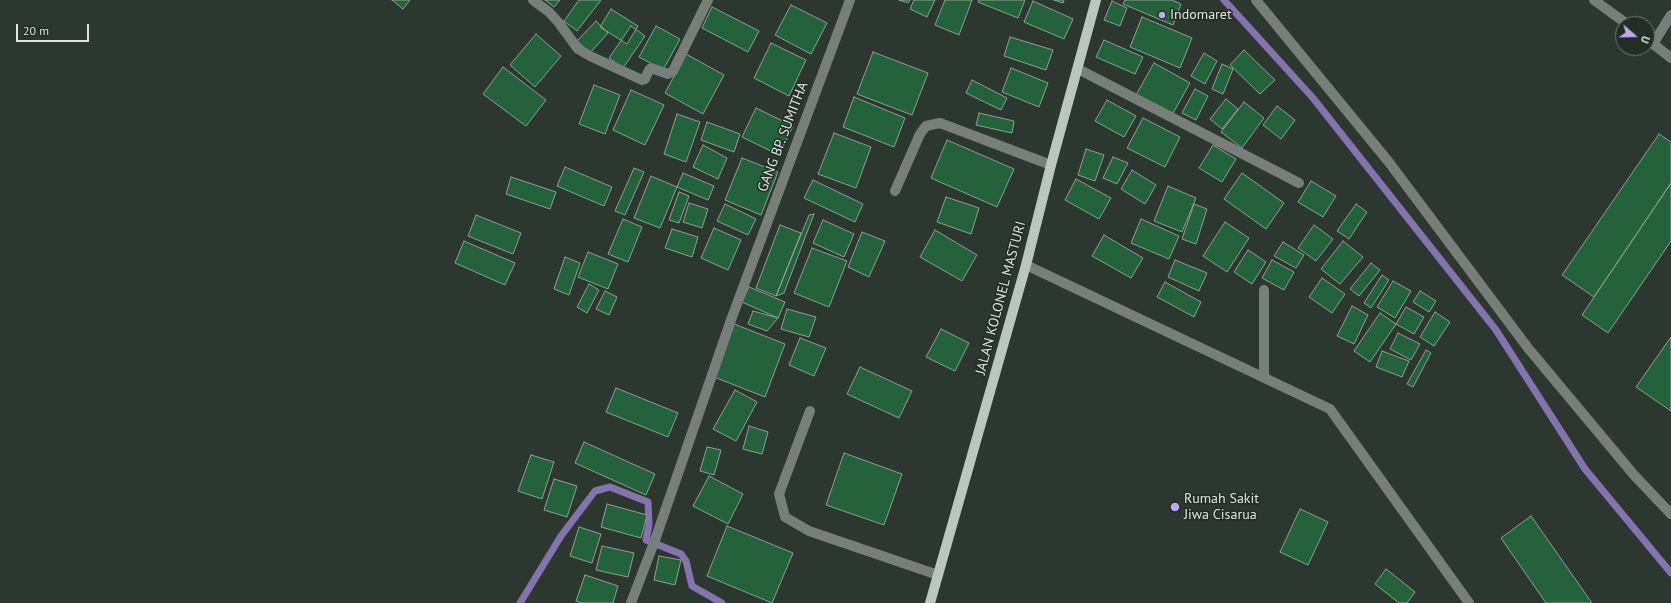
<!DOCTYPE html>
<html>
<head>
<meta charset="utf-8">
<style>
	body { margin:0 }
	#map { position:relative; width:1671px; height:603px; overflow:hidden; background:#2c372f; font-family:"PT Sans",sans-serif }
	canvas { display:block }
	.north { position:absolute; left:1615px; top:16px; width:40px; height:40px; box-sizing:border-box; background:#222d25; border:1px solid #6d776f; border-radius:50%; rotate:110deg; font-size:11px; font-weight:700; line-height:16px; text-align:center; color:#dee5df }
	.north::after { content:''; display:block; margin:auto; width:14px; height:18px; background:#bea9f4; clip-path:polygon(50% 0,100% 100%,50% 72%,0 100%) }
	.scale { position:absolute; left:16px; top:24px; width:73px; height:18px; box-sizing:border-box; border:2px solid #dee5df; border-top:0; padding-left:5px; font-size:12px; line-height:14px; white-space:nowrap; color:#dee5df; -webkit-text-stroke:3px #222d25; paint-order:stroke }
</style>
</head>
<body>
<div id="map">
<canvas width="1671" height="603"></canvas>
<div class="north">U</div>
<div class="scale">20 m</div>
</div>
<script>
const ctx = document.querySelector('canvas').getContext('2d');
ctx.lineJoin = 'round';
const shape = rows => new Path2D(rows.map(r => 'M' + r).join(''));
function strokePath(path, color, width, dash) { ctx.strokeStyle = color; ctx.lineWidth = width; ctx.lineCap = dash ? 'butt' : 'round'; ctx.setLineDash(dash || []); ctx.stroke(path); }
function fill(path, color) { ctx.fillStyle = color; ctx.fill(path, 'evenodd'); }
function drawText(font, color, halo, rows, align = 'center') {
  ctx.font = font + ' "PT Sans",sans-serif'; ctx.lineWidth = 3; ctx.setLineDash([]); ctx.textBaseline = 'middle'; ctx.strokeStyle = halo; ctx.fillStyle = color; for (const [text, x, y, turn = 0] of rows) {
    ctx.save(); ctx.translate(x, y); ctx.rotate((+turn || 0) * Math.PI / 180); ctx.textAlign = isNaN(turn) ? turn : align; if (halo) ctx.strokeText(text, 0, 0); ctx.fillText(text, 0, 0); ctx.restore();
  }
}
const stream = shape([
	[1224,0,1313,98,1496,330,1585,469,1671,573],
	[520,603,561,536,595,491,610,487,648,502,649,524,646,540,681,554,686,561,692,586,722,603]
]);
const building = shape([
	[392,0,410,0,403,9,392,0],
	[545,0,560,0,554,7,545,0],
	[579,0,601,0,577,31,564,21,579,0],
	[899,0,910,0,908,3,899,0],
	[914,0,935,0,927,17,910,9,914,0],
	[945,0,972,0,959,35,935,25,945,0],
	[979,0,1025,0,1018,18,978,2,979,0],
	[1054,0,1064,0,1063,3,1054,0],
	[1125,0,1172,0,1181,4,1173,25,1123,4,1125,0],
	[1033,1,1073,19,1064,39,1024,22,1033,1],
	[1112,1,1127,8,1120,26,1104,20,1112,1],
	[791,5,827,23,811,54,775,35,791,5],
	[712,7,759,31,748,52,702,28,712,7],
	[611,9,638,26,627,44,600,27,611,9],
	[1142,17,1192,38,1180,68,1130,47,1142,17],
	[596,21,608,33,590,53,577,41,596,21],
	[631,26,645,36,623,68,609,58,631,26],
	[656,26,680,39,663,70,639,57,656,26],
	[536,34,561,56,535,87,510,65,536,34],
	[1010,37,1053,50,1046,70,1004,56,1010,37],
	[1104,40,1143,57,1135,74,1096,57,1104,40],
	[771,43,806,60,789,96,754,78,771,43],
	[1244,50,1275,80,1260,94,1230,65,1244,50],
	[873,52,928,73,912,115,857,94,873,52],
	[1204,53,1217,61,1205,84,1191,76,1204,53],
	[686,54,724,75,703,114,665,93,686,54],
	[1154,63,1190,83,1172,115,1136,95,1154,63],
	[1222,64,1233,69,1223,94,1212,89,1222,64],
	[503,67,546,100,526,126,483,94,503,67],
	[1011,68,1048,83,1039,107,1002,92,1011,68],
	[972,80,1007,98,1001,110,966,93,972,80],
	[594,85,620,95,605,134,579,124,594,85],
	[1195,89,1208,96,1196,120,1182,113,1195,89],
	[631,90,664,105,645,145,613,130,631,90],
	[854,97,905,118,894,147,843,127,854,97],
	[1226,99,1238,109,1222,129,1210,119,1226,99],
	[1107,100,1136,116,1124,137,1095,121,1107,100],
	[1244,102,1264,118,1242,148,1221,132,1244,102],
	[1277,106,1295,120,1281,139,1263,125,1277,106],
	[756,108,793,126,779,155,742,137,756,108],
	[979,113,1014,121,1012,133,976,125,979,113],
	[677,114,700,122,686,162,664,154,677,114],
	[1143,118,1180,137,1165,167,1127,148,1143,118],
	[707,122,740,134,734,152,701,140,707,122],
	[834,133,871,147,856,188,818,174,834,133],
	[1659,134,1671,142,1671,183,1594,297,1562,275,1659,134],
	[947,140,1014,169,997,207,931,178,947,140],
	[703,145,727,158,718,179,693,167,703,145],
	[1213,145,1236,159,1222,182,1199,168,1213,145],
	[1086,149,1104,155,1095,181,1078,175,1086,149],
	[1113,157,1128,163,1117,184,1103,178,1113,157],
	[742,158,778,172,761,215,725,200,742,158],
	[565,167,612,187,604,206,557,186,565,167],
	[634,168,644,172,625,215,615,211,634,168],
	[1132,170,1156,185,1145,204,1121,189,1132,170],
	[683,173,714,186,708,200,677,187,683,173],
	[1242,173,1284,203,1266,229,1224,199,1242,173],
	[651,176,677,187,660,228,634,218,651,176],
	[511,177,556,192,550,209,506,194,511,177],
	[1076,179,1111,198,1099,219,1065,200,1076,179],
	[813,180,863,204,855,222,804,198,813,180],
	[1311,181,1336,196,1323,217,1298,202,1311,181],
	[1671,183,1671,241,1608,333,1582,315,1671,183],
	[1168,186,1196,198,1182,232,1154,221,1168,186],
	[679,192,689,196,679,223,669,220,679,192],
	[946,197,979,208,971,234,937,222,946,197],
	[689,203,708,209,702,228,683,222,689,203],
	[725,204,756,219,748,235,717,221,725,204],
	[1194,204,1207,209,1196,244,1182,239,1194,204],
	[1356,204,1367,212,1349,239,1337,231,1356,204],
	[814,214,784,293,776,296,809,215,814,214],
	[476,215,521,233,513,254,468,236,476,215],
	[623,219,642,227,628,262,608,254,623,219],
	[1141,219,1179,236,1169,259,1131,243,1141,219],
	[823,220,854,234,844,257,813,243,823,220],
	[1225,222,1249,238,1227,272,1203,256,1225,222],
	[780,225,801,233,776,296,756,288,780,225],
	[1314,225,1333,239,1316,261,1298,248,1314,225],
	[714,228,741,240,728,270,701,258,714,228],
	[672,229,698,237,692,257,665,248,672,229],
	[935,230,977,255,962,281,920,257,935,230],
	[862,232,885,241,869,277,848,267,862,232],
	[1104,235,1143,258,1131,278,1092,256,1104,235],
	[464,241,515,263,505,285,455,263,464,241],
	[1343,241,1363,257,1340,284,1321,269,1343,241],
	[1283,242,1304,255,1296,268,1274,256,1283,242],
	[812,248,847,261,829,307,794,293,812,248],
	[1248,250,1266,262,1252,284,1234,272,1248,250],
	[588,252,618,264,608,289,578,277,588,252],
	[565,257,580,263,569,295,554,289,565,257],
	[1175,260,1207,273,1199,291,1168,277,1175,260],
	[1272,260,1294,272,1284,290,1262,278,1272,260],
	[1371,263,1380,270,1359,296,1350,289,1371,263],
	[1382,275,1389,280,1371,308,1364,303,1382,275],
	[1322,278,1345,294,1332,313,1309,297,1322,278],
	[1393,281,1411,291,1395,318,1377,307,1393,281],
	[1165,282,1201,302,1194,317,1157,297,1165,282],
	[589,284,599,290,587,313,577,307,589,284],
	[749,287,785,302,778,318,742,302,749,287],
	[605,291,617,297,609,315,596,309,605,291],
	[1420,291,1436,301,1429,312,1413,302,1420,291],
	[1352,306,1368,315,1354,344,1337,336,1352,306],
	[1406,307,1424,317,1414,334,1396,324,1406,307],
	[787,309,816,317,809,337,781,329,787,309],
	[753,311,778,318,767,331,748,324,753,311],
	[1435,312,1450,322,1434,346,1420,337,1435,312],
	[1380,313,1396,324,1370,362,1354,351,1380,313],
	[734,324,785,344,765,397,714,377,734,324],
	[941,329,969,343,955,371,926,357,941,329],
	[1398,333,1420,344,1411,360,1390,349,1398,333],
	[1671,337,1671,411,1636,387,1671,337],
	[800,338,826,348,814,376,789,365,800,338],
	[1426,350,1431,353,1413,387,1407,384,1426,350],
	[1382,351,1409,361,1402,377,1376,367,1382,351],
	[860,367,912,391,899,418,847,394,860,367],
	[616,388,678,413,668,437,606,412,616,388],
	[735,390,757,402,736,441,713,429,735,390],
	[749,426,768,432,762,454,743,449,749,426],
	[584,442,655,474,646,495,575,463,584,442],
	[707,447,721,450,714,475,700,471,707,447],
	[844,453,902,474,884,525,826,505,844,453],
	[531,455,554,462,542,499,518,491,531,455],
	[709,476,743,494,728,524,693,506,709,476],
	[554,479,577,486,567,517,544,510,554,479],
	[607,504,647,515,641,538,601,527,607,504],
	[1300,509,1328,522,1308,565,1280,552,1300,509],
	[1531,516,1592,603,1546,603,1501,538,1531,516],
	[727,526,793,553,772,603,707,576,727,526],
	[579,527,601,534,592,563,570,556,579,527],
	[602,546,634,553,628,577,596,570,602,546],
	[659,556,681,560,675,585,654,580,659,556],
	[1386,569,1415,592,1407,603,1399,603,1375,584,1386,569],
	[585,575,618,586,613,603,582,603,576,601,585,575]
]);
const minor = shape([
	[533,0,549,12,559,23,578,49,590,56,642,80,645,79,649,70,651,68,668,74,673,71,708,0],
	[1256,0,1388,161,1528,348,1634,475,1671,514],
	[1594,0,1627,24],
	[1647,39,1671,58],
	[1653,44,1671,15],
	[1078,69,1299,183],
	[895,191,920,134,926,126,940,123,1051,165],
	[1026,265,1330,409,1469,603],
	[1264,290,1264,378],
	[810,411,779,494,785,517,809,531,938,575],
	[631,603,655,540,731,320,850,0]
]);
const major = shape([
	[930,603,1026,265,1051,165,1096,0]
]);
const markers = [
	[1162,15,4,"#bea9f4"],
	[1175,507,5,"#bea9f4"]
];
const poiNames = [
	["Indomaret",1170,15],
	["Rumah Sakit",1184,499],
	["Jiwa Cisarua",1184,515]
];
const streetNames = [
	["GANG BP. SUMITHA",783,137,-69],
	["JALAN KOLONEL MASTURI",1001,298,-75]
];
strokePath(stream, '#8473af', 7);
fill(building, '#24623b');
strokePath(building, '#919f94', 1);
strokePath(minor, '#787e79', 10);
strokePath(major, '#bbc7be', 10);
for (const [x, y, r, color] of markers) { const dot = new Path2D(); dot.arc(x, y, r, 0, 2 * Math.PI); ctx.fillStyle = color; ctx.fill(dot); strokePath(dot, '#222d25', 1.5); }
drawText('14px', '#dee5df', '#222d25', poiNames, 'left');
drawText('14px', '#dee5df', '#222d25', streetNames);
</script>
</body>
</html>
